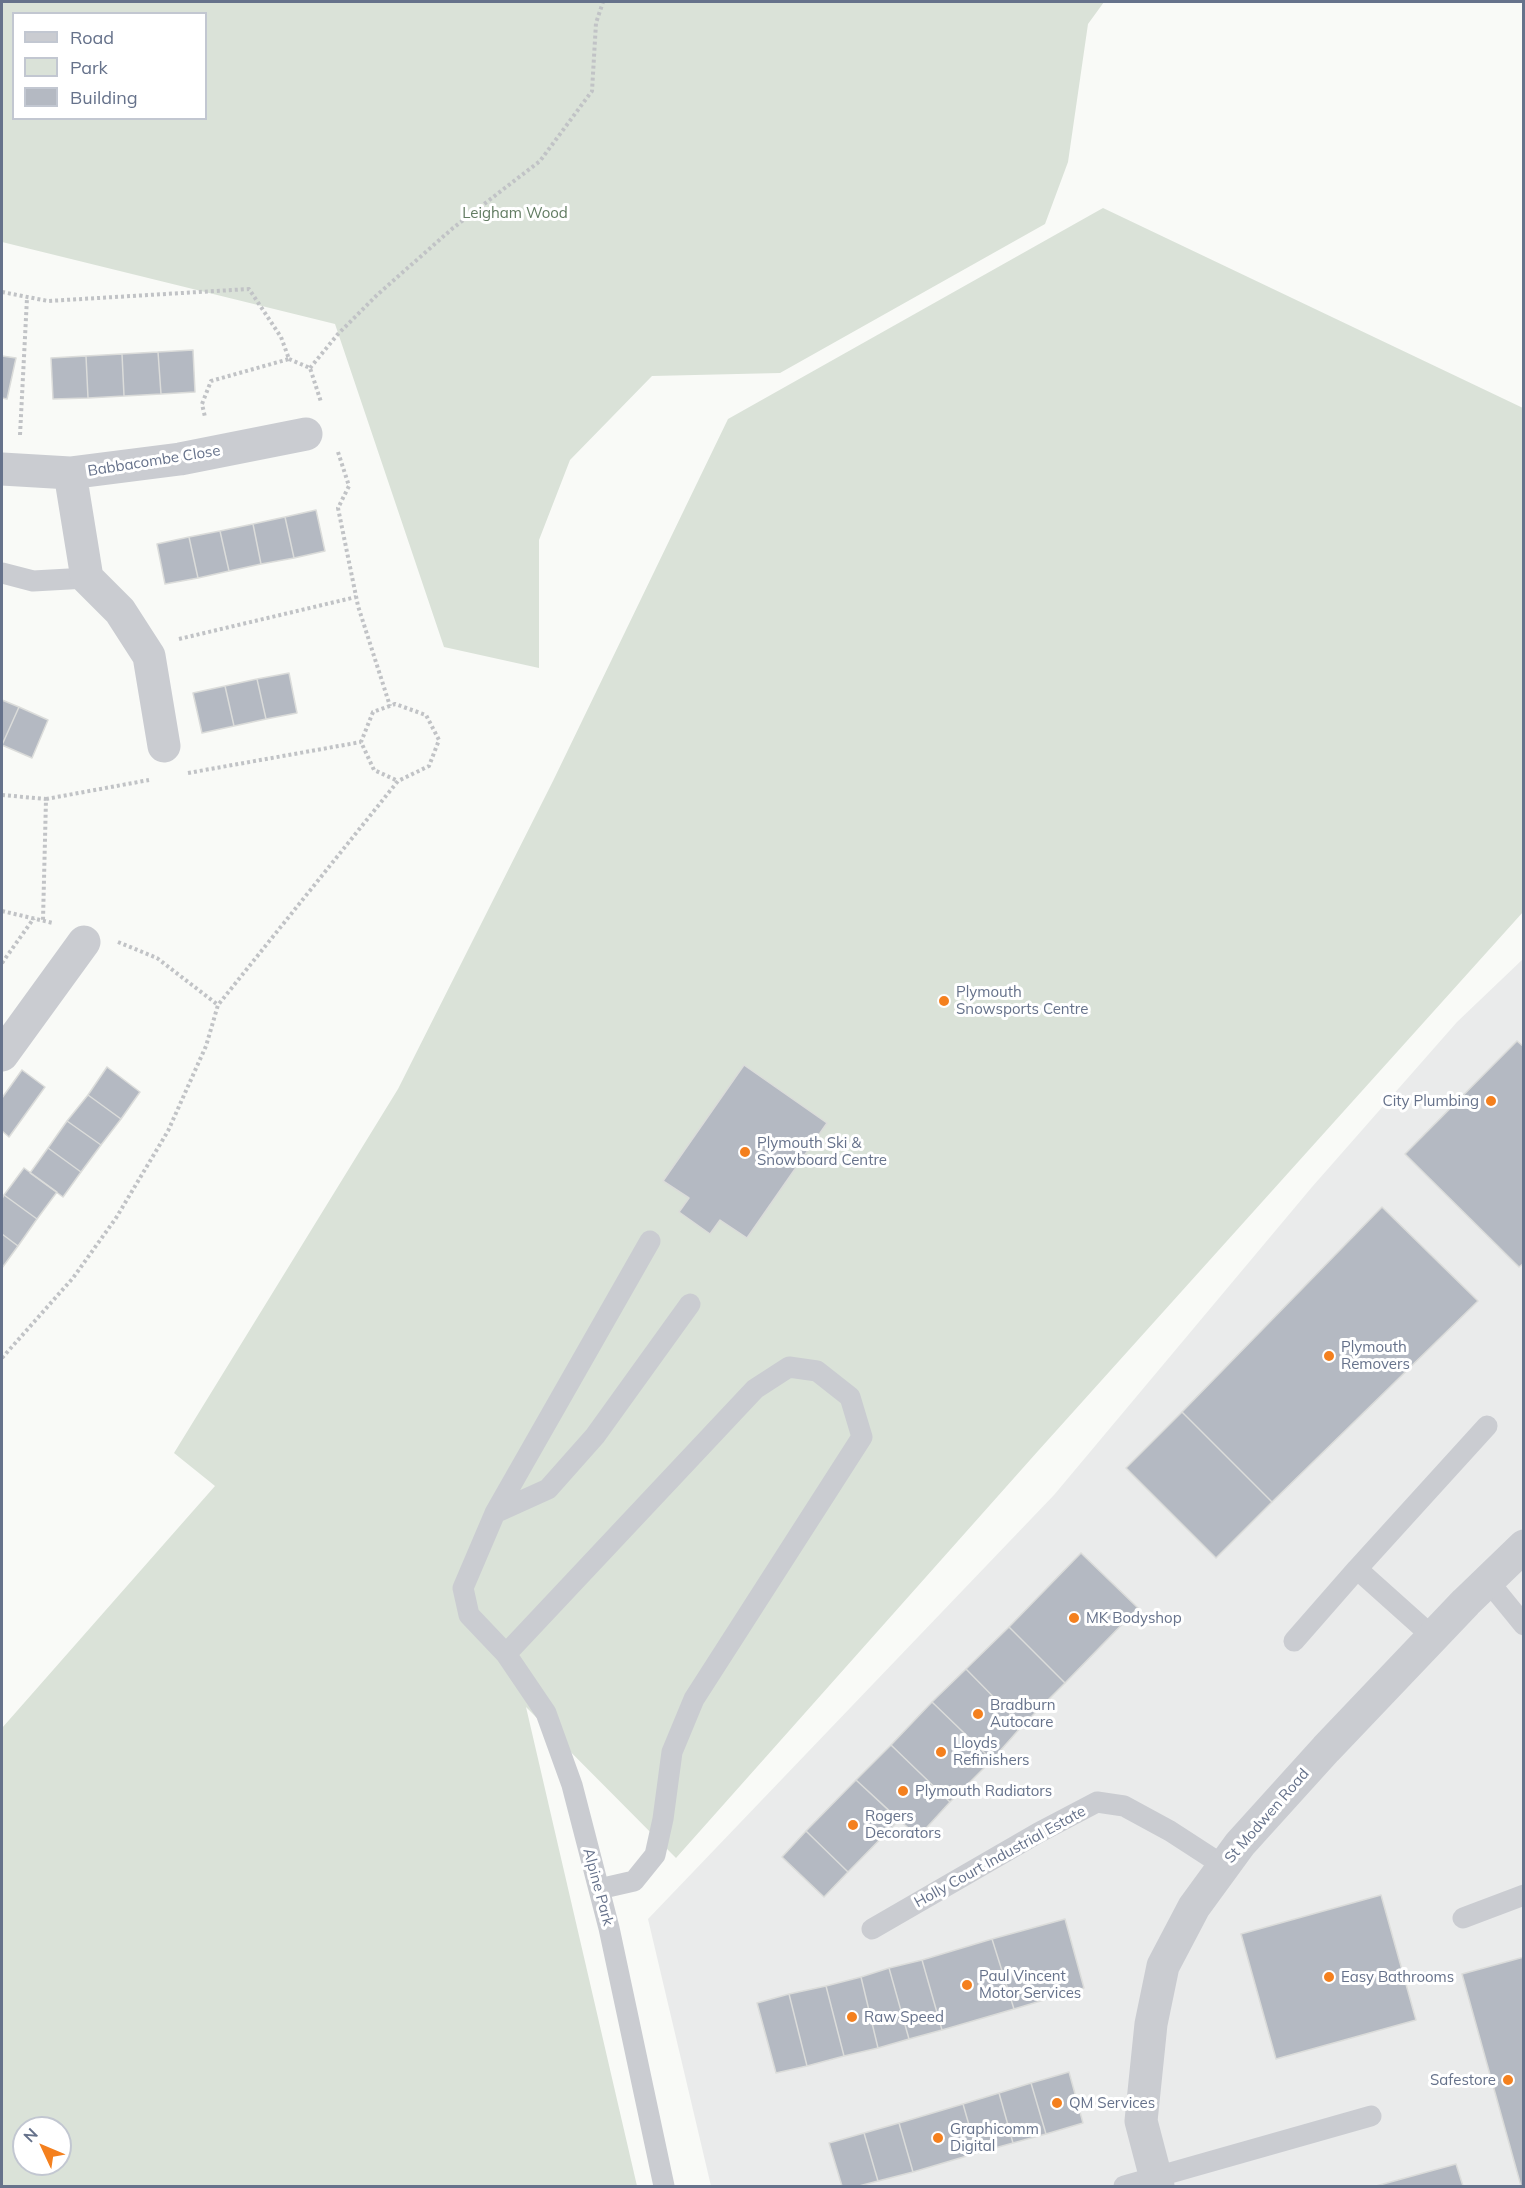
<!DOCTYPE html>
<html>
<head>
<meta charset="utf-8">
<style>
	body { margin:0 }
	#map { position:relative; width:1525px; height:2188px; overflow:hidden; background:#f9faf7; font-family:Mulish,sans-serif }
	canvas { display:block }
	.frame { position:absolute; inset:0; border:3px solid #66728b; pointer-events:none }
	.legend { position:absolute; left:12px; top:12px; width:195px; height:108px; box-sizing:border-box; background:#fff; border:2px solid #c2c7d1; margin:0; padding:8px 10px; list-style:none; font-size:18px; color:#66728b }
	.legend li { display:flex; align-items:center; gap:12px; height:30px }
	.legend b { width:30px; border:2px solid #c2c7d1 }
	.north { position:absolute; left:12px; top:2116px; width:60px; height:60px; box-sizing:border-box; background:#fff; border:2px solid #c2c7d1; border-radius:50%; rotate:314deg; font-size:16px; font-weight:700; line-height:24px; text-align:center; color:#66728b }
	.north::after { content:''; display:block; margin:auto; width:21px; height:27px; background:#f4801e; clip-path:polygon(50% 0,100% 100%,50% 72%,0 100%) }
</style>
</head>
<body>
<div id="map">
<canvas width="1525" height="2188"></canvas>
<div class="frame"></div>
<ul class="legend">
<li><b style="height:8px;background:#caccd1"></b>Road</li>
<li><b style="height:16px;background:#dae2d8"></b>Park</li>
<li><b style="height:16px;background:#b4b9c2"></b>Building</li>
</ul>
<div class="north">N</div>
</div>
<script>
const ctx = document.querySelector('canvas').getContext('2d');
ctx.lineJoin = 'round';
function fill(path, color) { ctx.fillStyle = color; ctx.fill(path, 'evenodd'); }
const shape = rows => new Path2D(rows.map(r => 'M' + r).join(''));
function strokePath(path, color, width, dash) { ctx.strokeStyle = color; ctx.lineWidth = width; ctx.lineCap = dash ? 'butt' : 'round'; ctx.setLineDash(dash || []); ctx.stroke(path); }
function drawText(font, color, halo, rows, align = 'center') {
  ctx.font = font + ' Mulish,sans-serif'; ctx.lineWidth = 6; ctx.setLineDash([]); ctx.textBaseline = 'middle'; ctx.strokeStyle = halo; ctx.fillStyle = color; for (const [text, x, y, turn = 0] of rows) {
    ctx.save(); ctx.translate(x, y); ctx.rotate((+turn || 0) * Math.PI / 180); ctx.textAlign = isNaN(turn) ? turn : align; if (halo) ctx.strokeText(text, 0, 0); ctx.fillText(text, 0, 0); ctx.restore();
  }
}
const built = shape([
	[1523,959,1523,2186,711,2186,648,1919,1054,1495,1312,1187,1457,1022]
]);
const green = shape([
	[2,2,1104,2,1088,24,1068,162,1045,224,780,373,652,376,570,460,539,540,539,668,444,647,335,324,2,242],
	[14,14,206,14,206,118,14,118],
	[1103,208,1523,408,1523,912,1038,1451,676,1858,526,1707,637,2186,2,2186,2,1728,215,1486,174,1453,398,1089,553,781,728,419],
	[24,2128,60,2128,60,2164,24,2164]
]);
const building = shape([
	[193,350,195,392,161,394,158,352,193,350],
	[158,352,161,394,124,396,122,354,158,352],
	[122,354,124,396,88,398,86,356,122,354],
	[2,356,16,358,7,399,2,398,2,356],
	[86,356,88,398,53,399,51,358,86,356],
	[316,510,325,551,294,558,285,517,316,510],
	[285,517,294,558,261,564,253,524,285,517],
	[253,524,261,564,229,571,220,531,253,524],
	[220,531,229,571,198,578,189,537,220,531],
	[189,537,198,578,165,584,157,544,189,537],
	[289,673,297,713,266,719,257,679,289,673],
	[257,679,266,719,234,726,225,686,257,679],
	[225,686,234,726,202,733,193,693,225,686],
	[2,700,19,707,2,745,2,700],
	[19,707,48,720,32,758,2,745,19,707],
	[1517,1041,1524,1047,1524,1263,1519,1267,1405,1154,1517,1041],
	[744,1065,827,1123,747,1238,720,1220,710,1234,679,1212,689,1198,663,1181,744,1065],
	[107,1067,140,1092,121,1119,88,1095,107,1067],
	[22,1070,45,1087,9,1137,2,1131,2,1098,22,1070],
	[88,1095,121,1119,101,1145,67,1121,88,1095],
	[67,1121,101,1145,81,1172,48,1148,67,1121],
	[48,1148,81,1172,63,1197,30,1173,48,1148],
	[24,1168,57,1192,37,1219,4,1195,24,1168],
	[4,1195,37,1219,18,1246,2,1234,2,1199,4,1195],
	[1382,1207,1478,1301,1272,1502,1182,1412,1382,1207],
	[2,1234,18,1246,2,1268,2,1234],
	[1182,1412,1272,1502,1216,1558,1126,1468,1182,1412],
	[1081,1553,1138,1608,1065,1683,1009,1627,1081,1553],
	[1009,1627,1065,1683,1022,1726,966,1669,1009,1627],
	[966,1669,1022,1726,992,1760,932,1702,966,1669],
	[932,1702,992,1760,950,1802,891,1745,932,1702],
	[891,1745,950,1802,918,1837,856,1780,891,1745],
	[856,1780,899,1820,848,1872,806,1831,856,1780],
	[806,1831,848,1872,824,1897,782,1857,806,1831],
	[1381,1895,1416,2020,1276,2059,1241,1934,1381,1895],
	[1065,1919,1084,1988,1014,2009,992,1939,1065,1919],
	[992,1939,1014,2009,942,2030,922,1960,992,1939],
	[1524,1957,1524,2186,1521,2186,1462,1974,1524,1957],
	[922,1960,942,2030,909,2039,889,1968,922,1960],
	[889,1968,909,2039,878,2048,861,1977,889,1968],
	[861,1977,878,2048,844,2056,826,1986,861,1977],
	[826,1986,844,2056,807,2066,789,1994,826,1986],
	[789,1994,807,2066,776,2073,757,2003,789,1994],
	[1069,2072,1083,2123,1046,2134,1031,2083,1069,2072],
	[1031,2083,1046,2134,1013,2143,999,2093,1031,2083],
	[999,2093,1013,2143,977,2153,963,2104,999,2093],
	[963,2104,977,2153,913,2172,899,2123,963,2104],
	[899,2123,913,2172,878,2181,864,2133,899,2123],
	[864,2133,878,2181,859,2186,842,2186,829,2143,864,2133],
	[1456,2164,1463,2186,1376,2186,1456,2164]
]);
const path = shape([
	[2,292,48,301,249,289,281,337,289,359,211,381,202,404,205,417],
	[289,359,310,368,321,402],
	[310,368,338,334,377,295,453,228,540,161,592,91,596,23,603,2],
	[20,435,27,298],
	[338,452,349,486,338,508,358,606,390,706],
	[179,639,356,597],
	[188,773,361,742],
	[2,795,46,799,43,920],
	[46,799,149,780],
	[2,911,53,923],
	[118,942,157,958,218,1005],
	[2,963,34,918],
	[2,1358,73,1278,116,1218,168,1131,206,1046,218,1005,398,781,429,766,439,740,426,715,395,704,373,712,361,742,374,770,398,781]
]);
const service = shape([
	[2,573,33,581,87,578],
	[650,1241,495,1513,463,1588,469,1615,506,1654,546,1713,572,1785,609,1928,664,2186],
	[495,1513,548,1489,595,1436,690,1304],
	[1488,1581,1524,1625],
	[1433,1637,1357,1569,1487,1426],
	[1294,1641,1357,1569],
	[506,1654,755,1389,789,1367,817,1371,850,1397,862,1437,694,1699,672,1752,663,1819,655,1855,634,1881,599,1889],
	[1463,1918,1524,1895],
	[872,1929,1038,1833,1097,1802,1124,1806,1170,1831,1224,1866],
	[1124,2186,1371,2116]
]);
const minor = shape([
	[2,469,70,473,180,459,306,434],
	[70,473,87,578,120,611,149,656,164,746],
	[2,1055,84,942],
	[1158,2186,1141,2121,1151,2024,1163,1966,1194,1907,1240,1844,1326,1749,1466,1602,1524,1546]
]);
const markers = [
	[944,1001,6,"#f4801e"],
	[1491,1101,6,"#f4801e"],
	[745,1152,6,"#f4801e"],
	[1329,1356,6,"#f4801e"],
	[1074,1618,6,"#f4801e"],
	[978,1714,6,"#f4801e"],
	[941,1752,6,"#f4801e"],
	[903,1791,6,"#f4801e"],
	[853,1825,6,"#f4801e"],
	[1329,1977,6,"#f4801e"],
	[967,1985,6,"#f4801e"],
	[852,2017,6,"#f4801e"],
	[1508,2080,6,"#f4801e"],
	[1057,2103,6,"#f4801e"],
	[938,2138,6,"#f4801e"]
];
const parkNames = [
	["Leigham Wood",515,213]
];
const streetNames = [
	["Babbacombe Close",154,461,-9],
	["St Modwen Road",1267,1816,-49],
	["Holly Court Industrial Estate",1000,1857,-29],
	["Alpine Park",598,1887,75]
];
const poiNames = [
	["Plymouth",956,992],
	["Snowsports Centre",956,1009],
	["City Plumbing",1479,1101,"right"],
	["Plymouth Ski &",757,1143],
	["Snowboard Centre",757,1160],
	["Plymouth",1341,1347],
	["Removers",1341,1364],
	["MK Bodyshop",1086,1618],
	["Bradburn",990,1705],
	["Autocare",990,1722],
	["Lloyds",953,1743],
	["Refinishers",953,1760],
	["Plymouth Radiators",915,1791],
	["Rogers",865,1816],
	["Decorators",865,1833],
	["Paul Vincent",979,1976],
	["Motor Services",979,1993],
	["Easy Bathrooms",1341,1977],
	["Raw Speed",864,2017],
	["Safestore",1496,2080,"right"],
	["QM Services",1069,2103],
	["Graphicomm",950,2129],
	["Digital",950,2146]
];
fill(built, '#eaebeb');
fill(green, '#dae2d8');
fill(building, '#b4b9c2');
strokePath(building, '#dbdcda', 1.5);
strokePath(path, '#c1c3c6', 4, [3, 3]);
strokePath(service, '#caccd1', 21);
strokePath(minor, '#caccd1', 33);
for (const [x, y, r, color] of markers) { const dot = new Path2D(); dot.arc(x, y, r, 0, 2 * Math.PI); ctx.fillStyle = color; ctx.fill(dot); strokePath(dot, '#fff', 2); }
drawText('15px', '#627c62', '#fff', parkNames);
drawText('15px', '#66728b', '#fff', streetNames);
drawText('15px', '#66728b', '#fff', poiNames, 'left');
</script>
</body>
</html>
